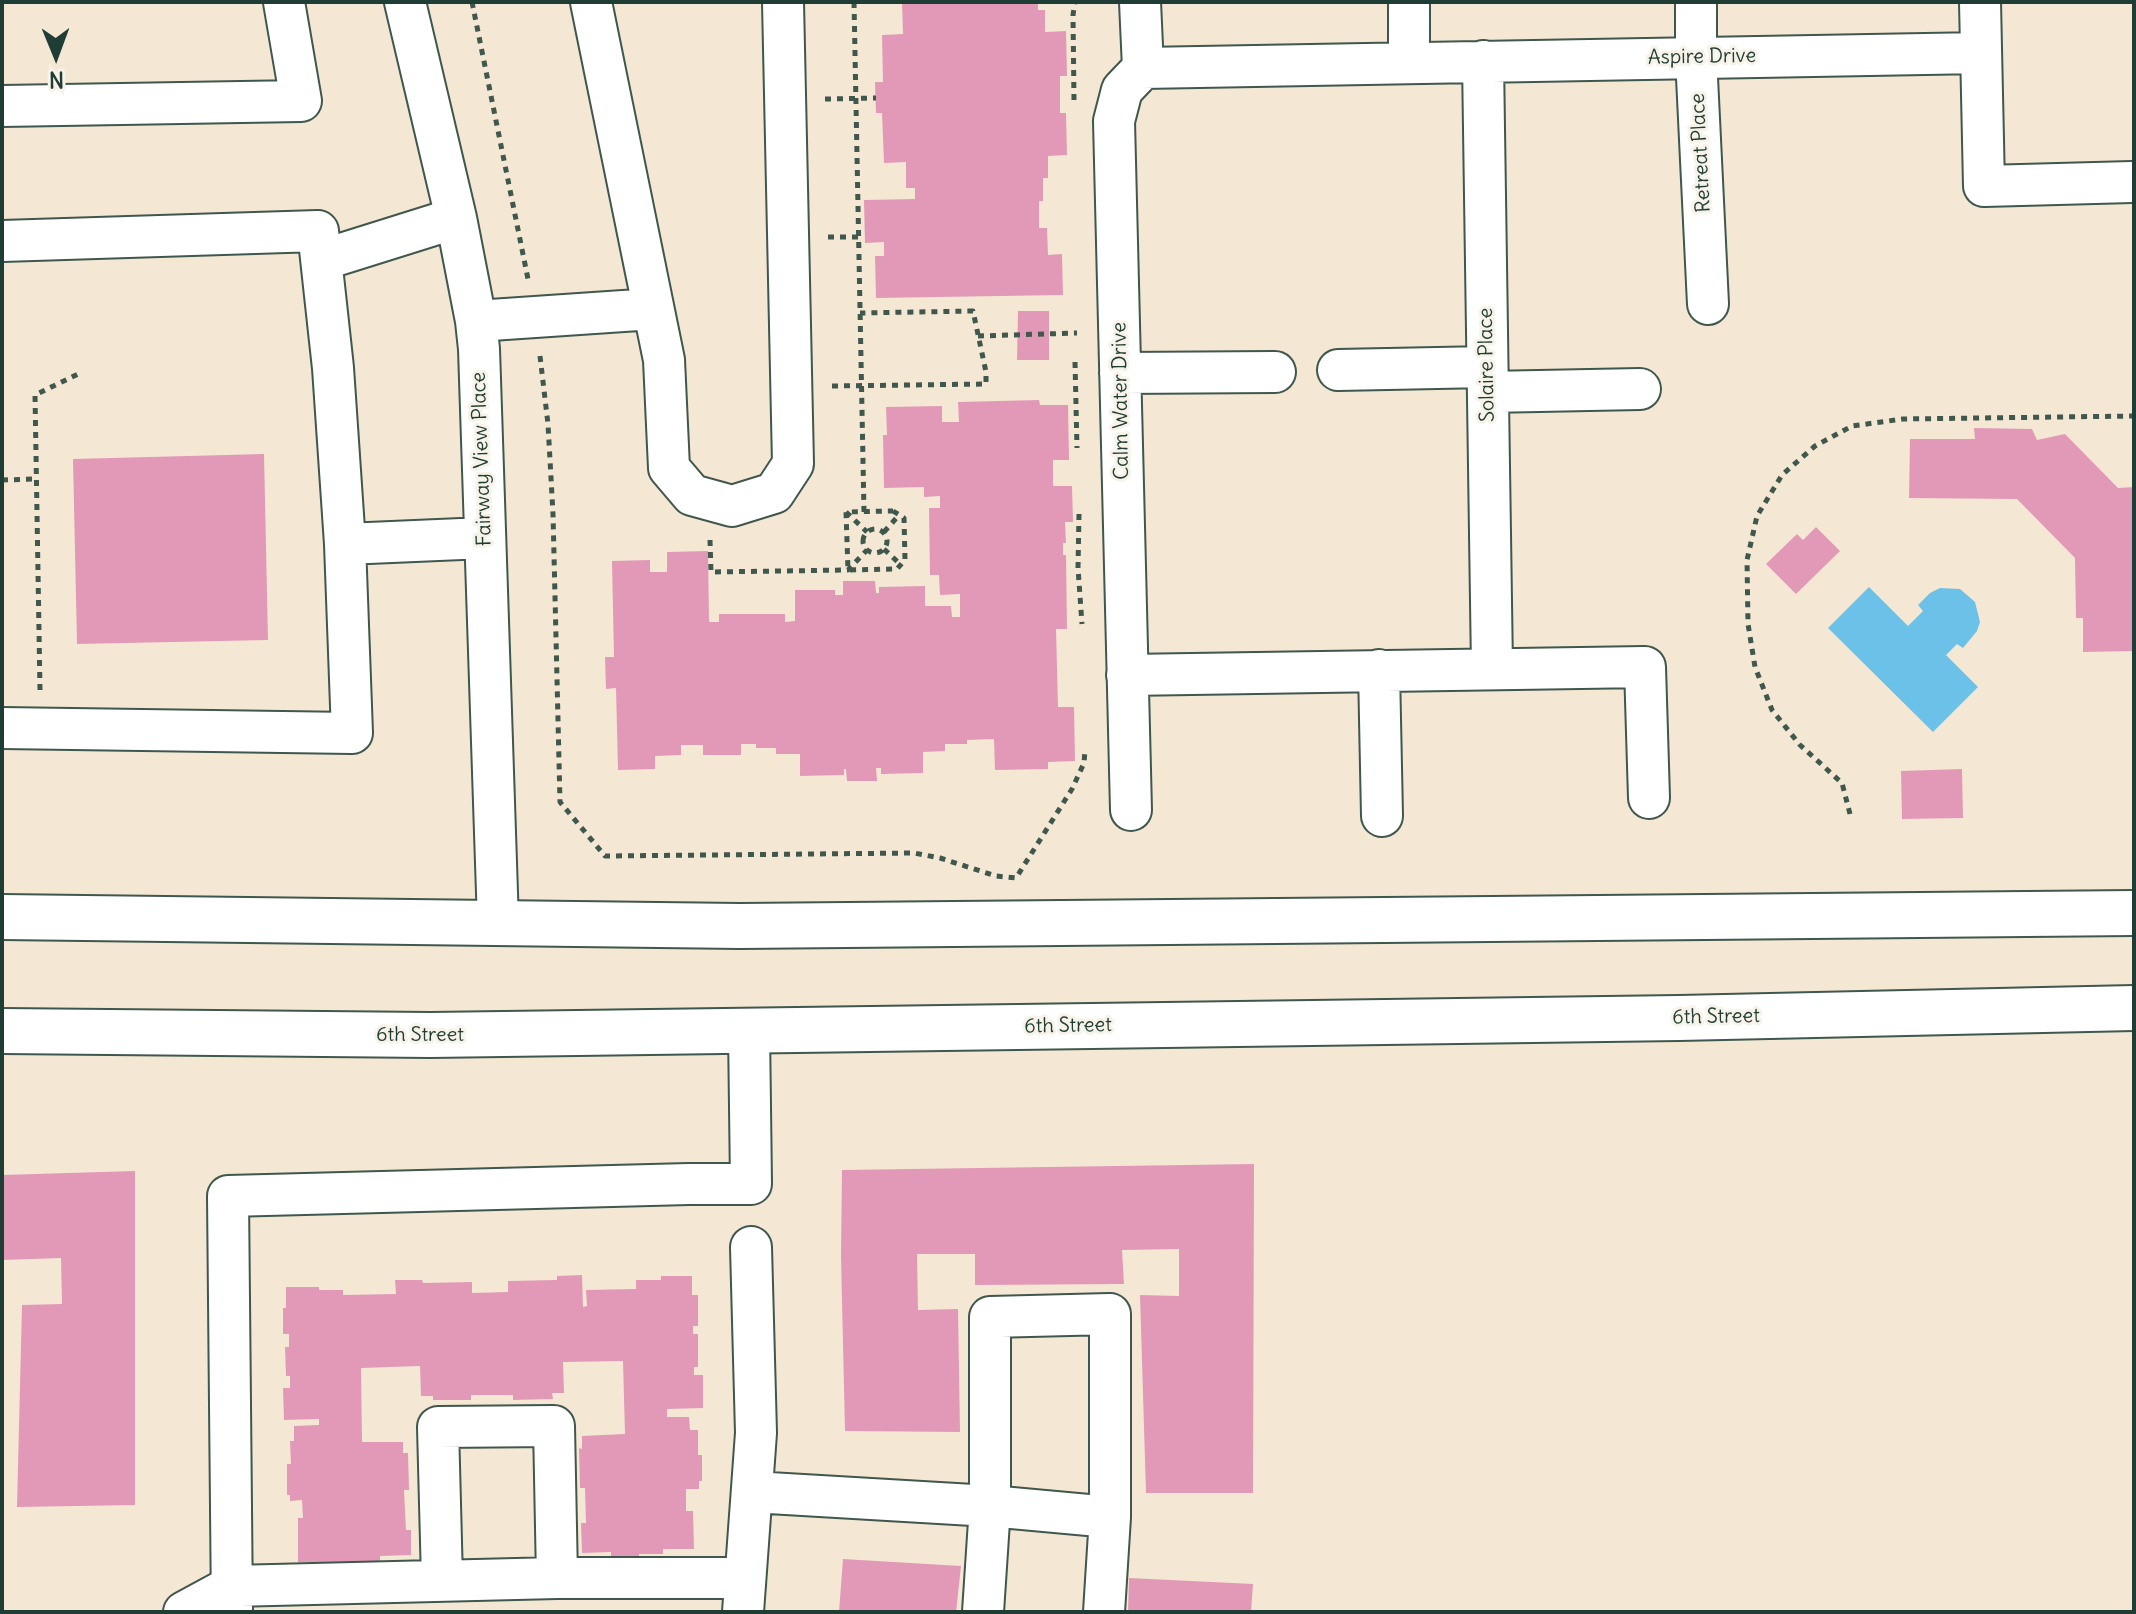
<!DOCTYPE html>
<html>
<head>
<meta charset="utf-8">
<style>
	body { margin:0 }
	#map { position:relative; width:2136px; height:1614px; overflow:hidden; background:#f4e8d4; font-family:Delius,sans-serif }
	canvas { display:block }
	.frame { position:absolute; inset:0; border:4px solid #1f3d34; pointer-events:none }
	.north { position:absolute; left:16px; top:16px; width:80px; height:80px; -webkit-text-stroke:6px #f7f3e8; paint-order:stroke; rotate:179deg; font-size:22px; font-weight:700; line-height:32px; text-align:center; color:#1f3d34 }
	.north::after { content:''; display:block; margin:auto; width:28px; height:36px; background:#1f3d34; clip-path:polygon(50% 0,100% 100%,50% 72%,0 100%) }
</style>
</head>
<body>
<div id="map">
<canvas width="2136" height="1614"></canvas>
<div class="frame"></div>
<div class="north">N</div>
</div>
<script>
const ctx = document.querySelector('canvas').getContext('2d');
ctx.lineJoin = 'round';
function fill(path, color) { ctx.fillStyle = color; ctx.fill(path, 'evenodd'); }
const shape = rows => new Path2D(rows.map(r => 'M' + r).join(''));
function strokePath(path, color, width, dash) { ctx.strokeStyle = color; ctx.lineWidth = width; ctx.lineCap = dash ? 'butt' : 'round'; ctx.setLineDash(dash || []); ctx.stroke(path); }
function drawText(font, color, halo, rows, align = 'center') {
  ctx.font = font + ' Delius,sans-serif'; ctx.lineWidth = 6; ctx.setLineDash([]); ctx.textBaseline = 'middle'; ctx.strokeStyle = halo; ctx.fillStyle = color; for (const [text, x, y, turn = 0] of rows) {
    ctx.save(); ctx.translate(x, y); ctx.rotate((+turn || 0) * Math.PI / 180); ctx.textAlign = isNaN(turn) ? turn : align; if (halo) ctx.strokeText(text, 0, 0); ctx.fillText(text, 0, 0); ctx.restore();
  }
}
const water = shape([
	[1869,587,1908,626,1923,611,1918,605,1930,593,1940,588,1960,589,1975,602,1980,622,1977,631,1963,648,1957,644,1946,655,1978,687,1933,732,1828,628]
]);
const building = shape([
	[902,2,1038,2,1038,10,1045,10,1045,32,1066,31,1067,76,1060,76,1060,113,1066,113,1067,155,1048,156,1048,178,1043,178,1043,201,1039,201,1039,228,1047,228,1048,255,1062,254,1063,295,876,298,875,256,884,256,884,242,865,243,864,200,915,199,915,188,906,188,906,162,884,163,882,113,876,113,875,82,883,82,882,35,903,34],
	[1018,311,1049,311,1049,360,1017,360],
	[1039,400,1040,405,1068,405,1069,460,1053,460,1053,486,1072,486,1073,522,1065,522,1066,543,1063,543,1063,555,1066,555,1067,629,1056,629,1058,707,1074,707,1075,761,1048,762,1048,769,995,770,994,739,967,740,967,744,945,744,945,751,923,752,923,773,881,774,881,768,876,768,877,781,847,781,846,769,844,769,844,775,800,776,800,754,776,754,776,748,756,748,756,744,741,744,741,755,703,755,703,745,681,745,681,755,655,756,655,769,618,770,616,688,606,689,605,657,614,657,612,561,650,560,650,572,667,572,667,552,708,551,709,622,719,622,719,614,785,614,785,622,795,621,795,590,835,590,835,595,843,595,843,581,875,581,876,593,879,593,879,587,925,586,925,606,951,606,952,617,960,617,960,594,940,595,939,575,930,575,929,508,940,508,940,496,924,497,924,487,884,488,883,435,887,435,886,407,942,406,942,422,959,422,958,402],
	[1974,428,2032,429,2037,440,2065,434,2118,488,2134,487,2134,651,2083,652,2083,618,2076,618,2075,558,2017,499,1909,498,1910,439,1975,439],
	[264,454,268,640,77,644,73,459],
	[1816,527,1840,551,1796,594,1766,564,1797,534,1803,540],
	[1962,769,1963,818,1902,819,1901,771],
	[1254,1164,1253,1493,1146,1493,1140,1295,1179,1296,1179,1249,1122,1250,1124,1284,975,1285,975,1254,917,1254,918,1310,958,1309,960,1432,845,1431,841,1257,842,1170],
	[135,1171,135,1505,17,1507,22,1305,62,1304,61,1258,2,1260,2,1175],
	[582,1275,583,1307,587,1306,586,1290,636,1289,636,1280,661,1280,661,1276,692,1276,692,1295,698,1295,698,1326,693,1326,693,1334,698,1334,698,1367,694,1367,694,1375,703,1375,703,1408,667,1409,667,1417,689,1417,690,1430,698,1430,698,1455,702,1455,702,1481,699,1481,699,1489,686,1489,686,1511,693,1511,694,1549,663,1549,663,1554,639,1554,639,1557,611,1557,611,1552,582,1553,581,1523,586,1523,585,1488,580,1488,579,1448,582,1449,582,1436,625,1434,623,1361,563,1362,564,1393,552,1393,553,1399,513,1400,513,1395,471,1395,471,1400,433,1400,433,1396,421,1396,420,1366,361,1368,362,1442,403,1442,403,1453,408,1453,409,1490,404,1490,406,1530,411,1530,411,1555,380,1556,380,1563,298,1562,298,1518,303,1518,302,1500,290,1501,290,1495,287,1495,287,1464,291,1464,290,1441,294,1441,294,1426,319,1425,319,1419,284,1420,283,1388,290,1388,290,1376,286,1376,285,1347,289,1347,289,1334,283,1334,283,1308,286,1308,286,1287,319,1287,319,1290,343,1290,343,1295,396,1294,395,1280,422,1280,423,1283,472,1282,472,1293,508,1292,508,1281,557,1280,557,1276],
	[843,1559,961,1566,956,1612,839,1612],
	[1129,1578,1253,1584,1251,1612,1128,1612]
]);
const path = shape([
	[472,2,528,279],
	[854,2,864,512],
	[825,99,876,98],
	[1074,100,1073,15,1075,2],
	[828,237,859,237],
	[978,336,1077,333],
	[540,356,548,424,553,514,560,802,605,856,914,853,940,858,996,876,1016,878,1072,789,1084,763,1085,750],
	[1075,362,1077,448],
	[832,386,986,384,986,372,973,311,860,313],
	[2,480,36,479],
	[893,511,904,518,905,560,897,569,848,570,846,512,893,511],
	[846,512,867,532],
	[1079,514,1078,568,1082,624],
	'863 541a12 12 0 1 1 24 0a12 12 0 1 1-24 0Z',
	[884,532,899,515],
	[710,540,711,572,848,570,867,550],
	[884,549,901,565],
	[40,690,35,395,78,374],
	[1850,814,1842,783,1800,745,1772,710,1755,667,1748,624,1747,560,1757,516,1782,475,1815,446,1852,426,1903,419,2134,416]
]);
const minor = shape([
	[405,2,456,218,476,321,479,349,498,923],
	[591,2,664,360,669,468,692,495,732,506,774,493,793,464,783,2],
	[1696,2,1696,57,1708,304],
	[1980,2,1984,186,2132,182],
	[1483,61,1492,668],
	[1409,62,1409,2],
	[1143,68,1981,53],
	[2,106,301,101,284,2],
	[2,241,318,231,333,368,345,544,352,733,2,728],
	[322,260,456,218],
	[476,321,653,309],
	[1338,370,1487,367],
	[1120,373,1275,372],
	[1488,392,1640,389],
	[345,544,485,538],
	[1379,670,1382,816],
	[1127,675,1645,667,1649,798],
	[1131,810,1114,121,1122,90,1143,68,1140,2],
	[752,1492,990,1506,1110,1517],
	[442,1580,438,1427,554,1426,557,1578],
	[184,1612,232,1586,557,1578,745,1578],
	[232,1612,228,1196,689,1184,751,1184,749,1030],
	[743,1612,756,1433,751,1247],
	[983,1612,990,1506,990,1317,1110,1314,1110,1517,1104,1612]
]);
const major = shape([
	[2,917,740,926,2134,913],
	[2,1031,430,1035,1679,1018,2134,1008]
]);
const streetNames = [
	["Aspire Drive",1702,57,-1],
	["Retreat Place",1701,153,-93],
	["Solaire Place",1487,365,-91],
	["Calm Water Drive",1121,401,-91],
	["Fairway View Place",482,459,-92],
	["6th Street",1716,1017,-1],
	["6th Street",1068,1026,-1],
	["6th Street",420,1035]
];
fill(water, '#6bc1e8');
fill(building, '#e299b7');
strokePath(minor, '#3f574c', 44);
strokePath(major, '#3f574c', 48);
strokePath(path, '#3f574c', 5, [6, 6]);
strokePath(minor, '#fff', 40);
strokePath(major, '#fff', 44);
drawText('20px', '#1f3d34', '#f7f3e8', streetNames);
</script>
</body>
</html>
